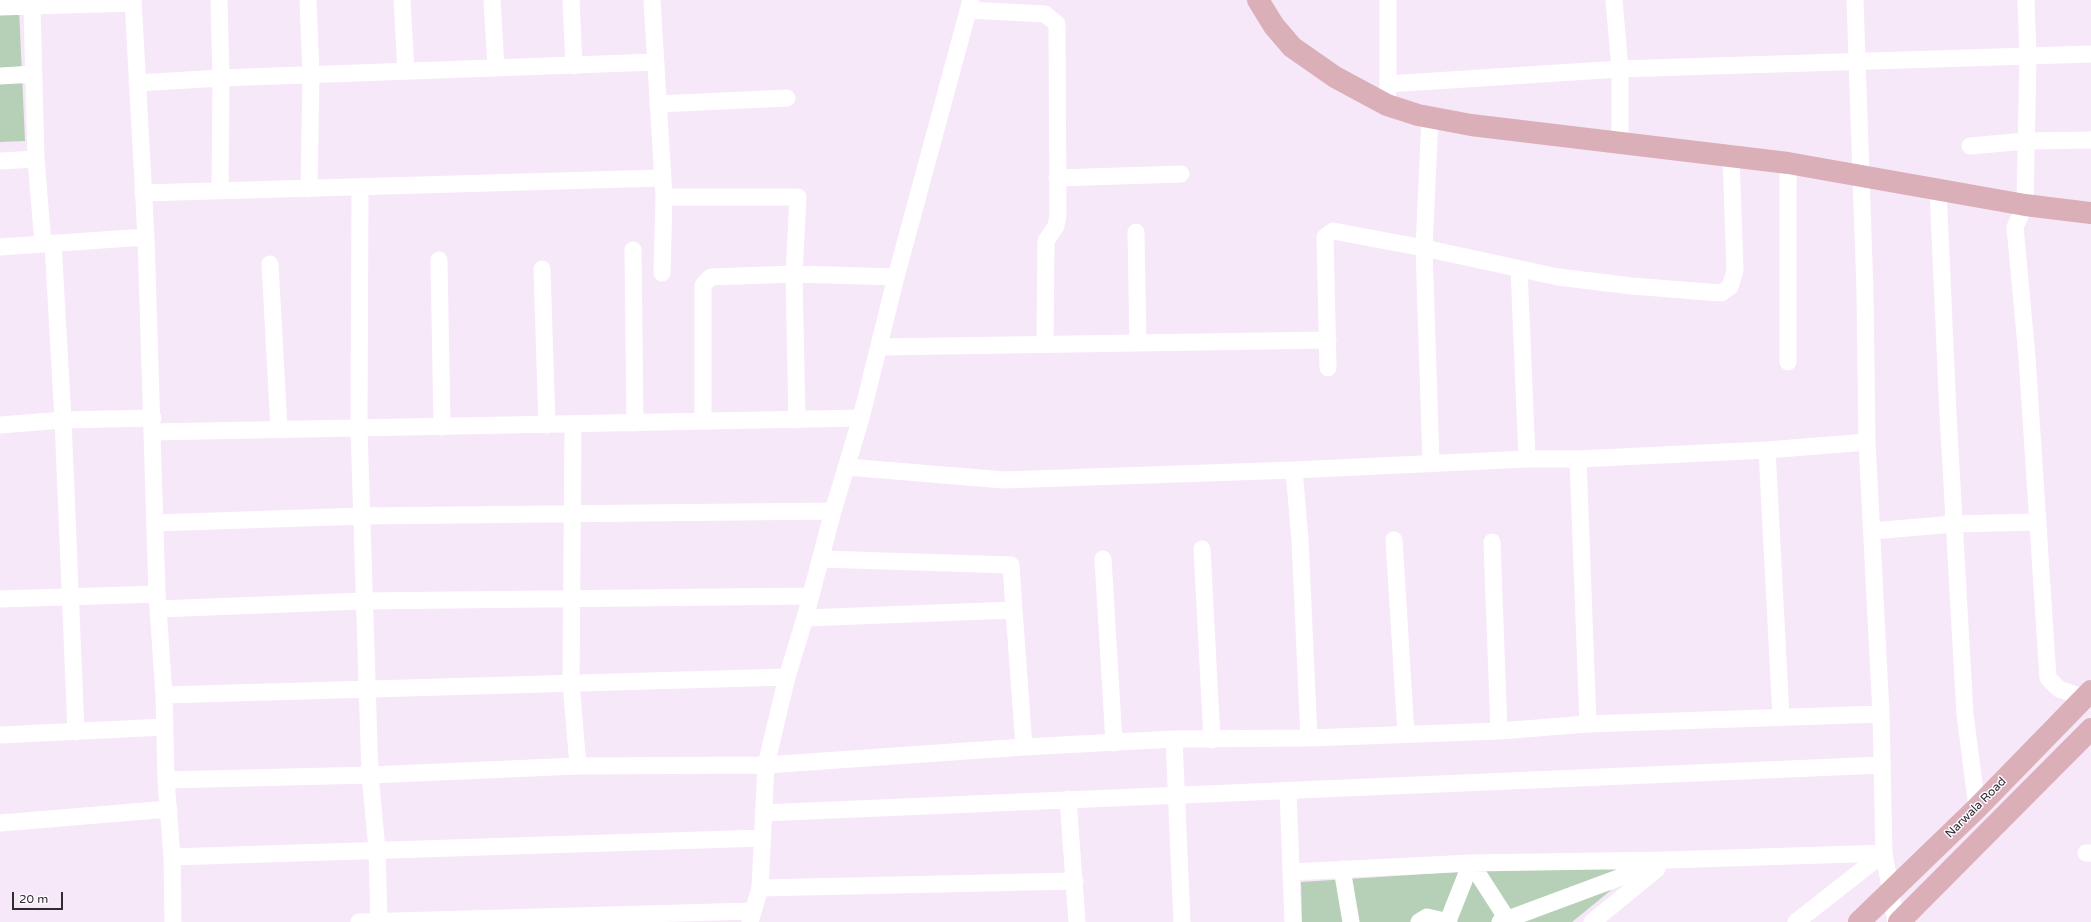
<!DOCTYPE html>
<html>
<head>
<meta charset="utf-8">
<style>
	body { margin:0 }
	#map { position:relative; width:2091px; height:922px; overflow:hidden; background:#f6e8f8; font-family:"Varela Round",sans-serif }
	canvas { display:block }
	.scale { position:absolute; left:12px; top:892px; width:51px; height:18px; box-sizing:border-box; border:2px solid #302b30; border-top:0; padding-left:5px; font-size:12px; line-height:14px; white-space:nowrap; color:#302b30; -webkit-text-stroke:3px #fef8ff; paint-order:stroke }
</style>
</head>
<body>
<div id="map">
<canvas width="2091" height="922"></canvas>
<div class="scale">20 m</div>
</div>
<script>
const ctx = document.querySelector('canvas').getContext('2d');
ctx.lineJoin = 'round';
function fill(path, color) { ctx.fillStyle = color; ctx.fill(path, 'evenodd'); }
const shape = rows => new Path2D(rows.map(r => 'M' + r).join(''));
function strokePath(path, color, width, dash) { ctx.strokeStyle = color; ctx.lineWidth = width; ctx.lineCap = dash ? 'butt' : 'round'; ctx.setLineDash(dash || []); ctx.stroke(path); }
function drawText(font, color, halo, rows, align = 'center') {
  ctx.font = font + ' "Varela Round",sans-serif'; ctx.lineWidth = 3; ctx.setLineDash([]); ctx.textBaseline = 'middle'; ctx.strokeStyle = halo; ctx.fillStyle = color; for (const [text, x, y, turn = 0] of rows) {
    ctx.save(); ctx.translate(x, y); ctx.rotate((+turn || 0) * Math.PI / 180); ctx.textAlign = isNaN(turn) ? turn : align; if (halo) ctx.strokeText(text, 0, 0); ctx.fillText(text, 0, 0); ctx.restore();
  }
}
const green = shape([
	[19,9,25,141,0,142,0,10],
	[1629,861,1632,873,1572,922,1302,922,1301,882]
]);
const minor = shape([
	[133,0,146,237,157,594,164,695,166,780,172,857,173,922],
	[219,0,221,78,220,190],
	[308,0,311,76,309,189],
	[402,0,406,71],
	[492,0,496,67],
	[571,0,574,66],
	[652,0,664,197,798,197,794,274,797,420],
	[1614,0,1620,69,1620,142],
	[1855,0,1865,292,1867,442,1881,714,1884,853,1896,922],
	[2026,0,2028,56,2025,205,2015,227,2027,357,2048,678,2059,689,2085,698],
	[0,7,133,3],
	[32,7,36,159,43,244],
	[968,10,1045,14,1057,24,1058,215,1056,226,1046,241,1045,344],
	[0,76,34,74],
	[137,83,221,78,656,62],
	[1388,84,1388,0],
	[658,104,787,98],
	[1387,105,1388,84,1620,69,2091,54],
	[1430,117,1424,248,1431,463],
	[1970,146,2026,141,2091,140],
	[0,161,36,159],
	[1057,178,1181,174],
	[360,187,359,429,370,775,377,849,379,922],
	[1938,189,1948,414,1965,714,1977,808],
	[143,193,662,178],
	[1136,232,1138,343],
	[53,243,63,420,76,732],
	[0,247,146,237],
	[633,250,635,423],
	[439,260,442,427],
	[270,264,279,429],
	[542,269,547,425],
	[1519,269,1527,459],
	[662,273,664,197],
	[880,347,1328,340],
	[1788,362,1788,163],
	[1328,368,1325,237,1333,231,1424,248,1558,277,1632,286,1721,293,1730,287,1735,271,1731,156],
	[703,421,703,285,711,277,794,274,896,277],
	[573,424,571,683,578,766],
	[0,425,63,420,153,418],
	[153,432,861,418],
	[1767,450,1781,717],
	[1578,459,1588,724],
	[847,467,1004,480,1294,470,1527,459,1578,459,1767,450,1867,442],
	[1294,470,1300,540,1309,738],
	[155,523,362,516,833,511],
	[1872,531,1954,524,2038,522],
	[1394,540,1406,734],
	[1492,542,1499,731],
	[1202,549,1212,740],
	[821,559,1011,565,1014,610],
	[1103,559,1114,743],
	[0,599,157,594],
	[159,609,363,601,810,596],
	[805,618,1014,610,1024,747],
	[164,695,787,677],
	[0,735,165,727],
	[1174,739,1182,922],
	[166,780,370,775,578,766,766,765,1024,747,1174,739,1309,738,1499,731,1588,724,1881,714],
	[1288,791,1293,922],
	[1068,799,1077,922],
	[763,813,1882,765],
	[0,823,169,809],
	[2086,853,2091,853],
	[172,857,763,838],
	[1342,869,1351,922],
	[1292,872,1471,863,1668,860,1884,853],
	[760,888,1075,881],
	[1448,921,1471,863,1509,922],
	[359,922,753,911],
	[750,922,760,888,766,765,787,677,805,618,833,511,861,418,896,277,971,0],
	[1419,922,1427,917,1449,922],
	[1500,922,1656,864],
	[1592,922,1657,869],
	[1796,922,1884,853]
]);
const major = shape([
	[1258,0,1274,26,1292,47,1335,77,1387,105,1418,115,1471,125,1788,163,2025,205,2091,213],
	[1859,922,1977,808,2091,691],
	[1899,922,2091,729]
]);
const streetNames = [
	["Narwala Road",1976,808,-45]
];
fill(green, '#b5d0b6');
strokePath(minor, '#fff', 17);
strokePath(major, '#dbafb8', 22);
drawText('12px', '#302b30', '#fef8ff', streetNames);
</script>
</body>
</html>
